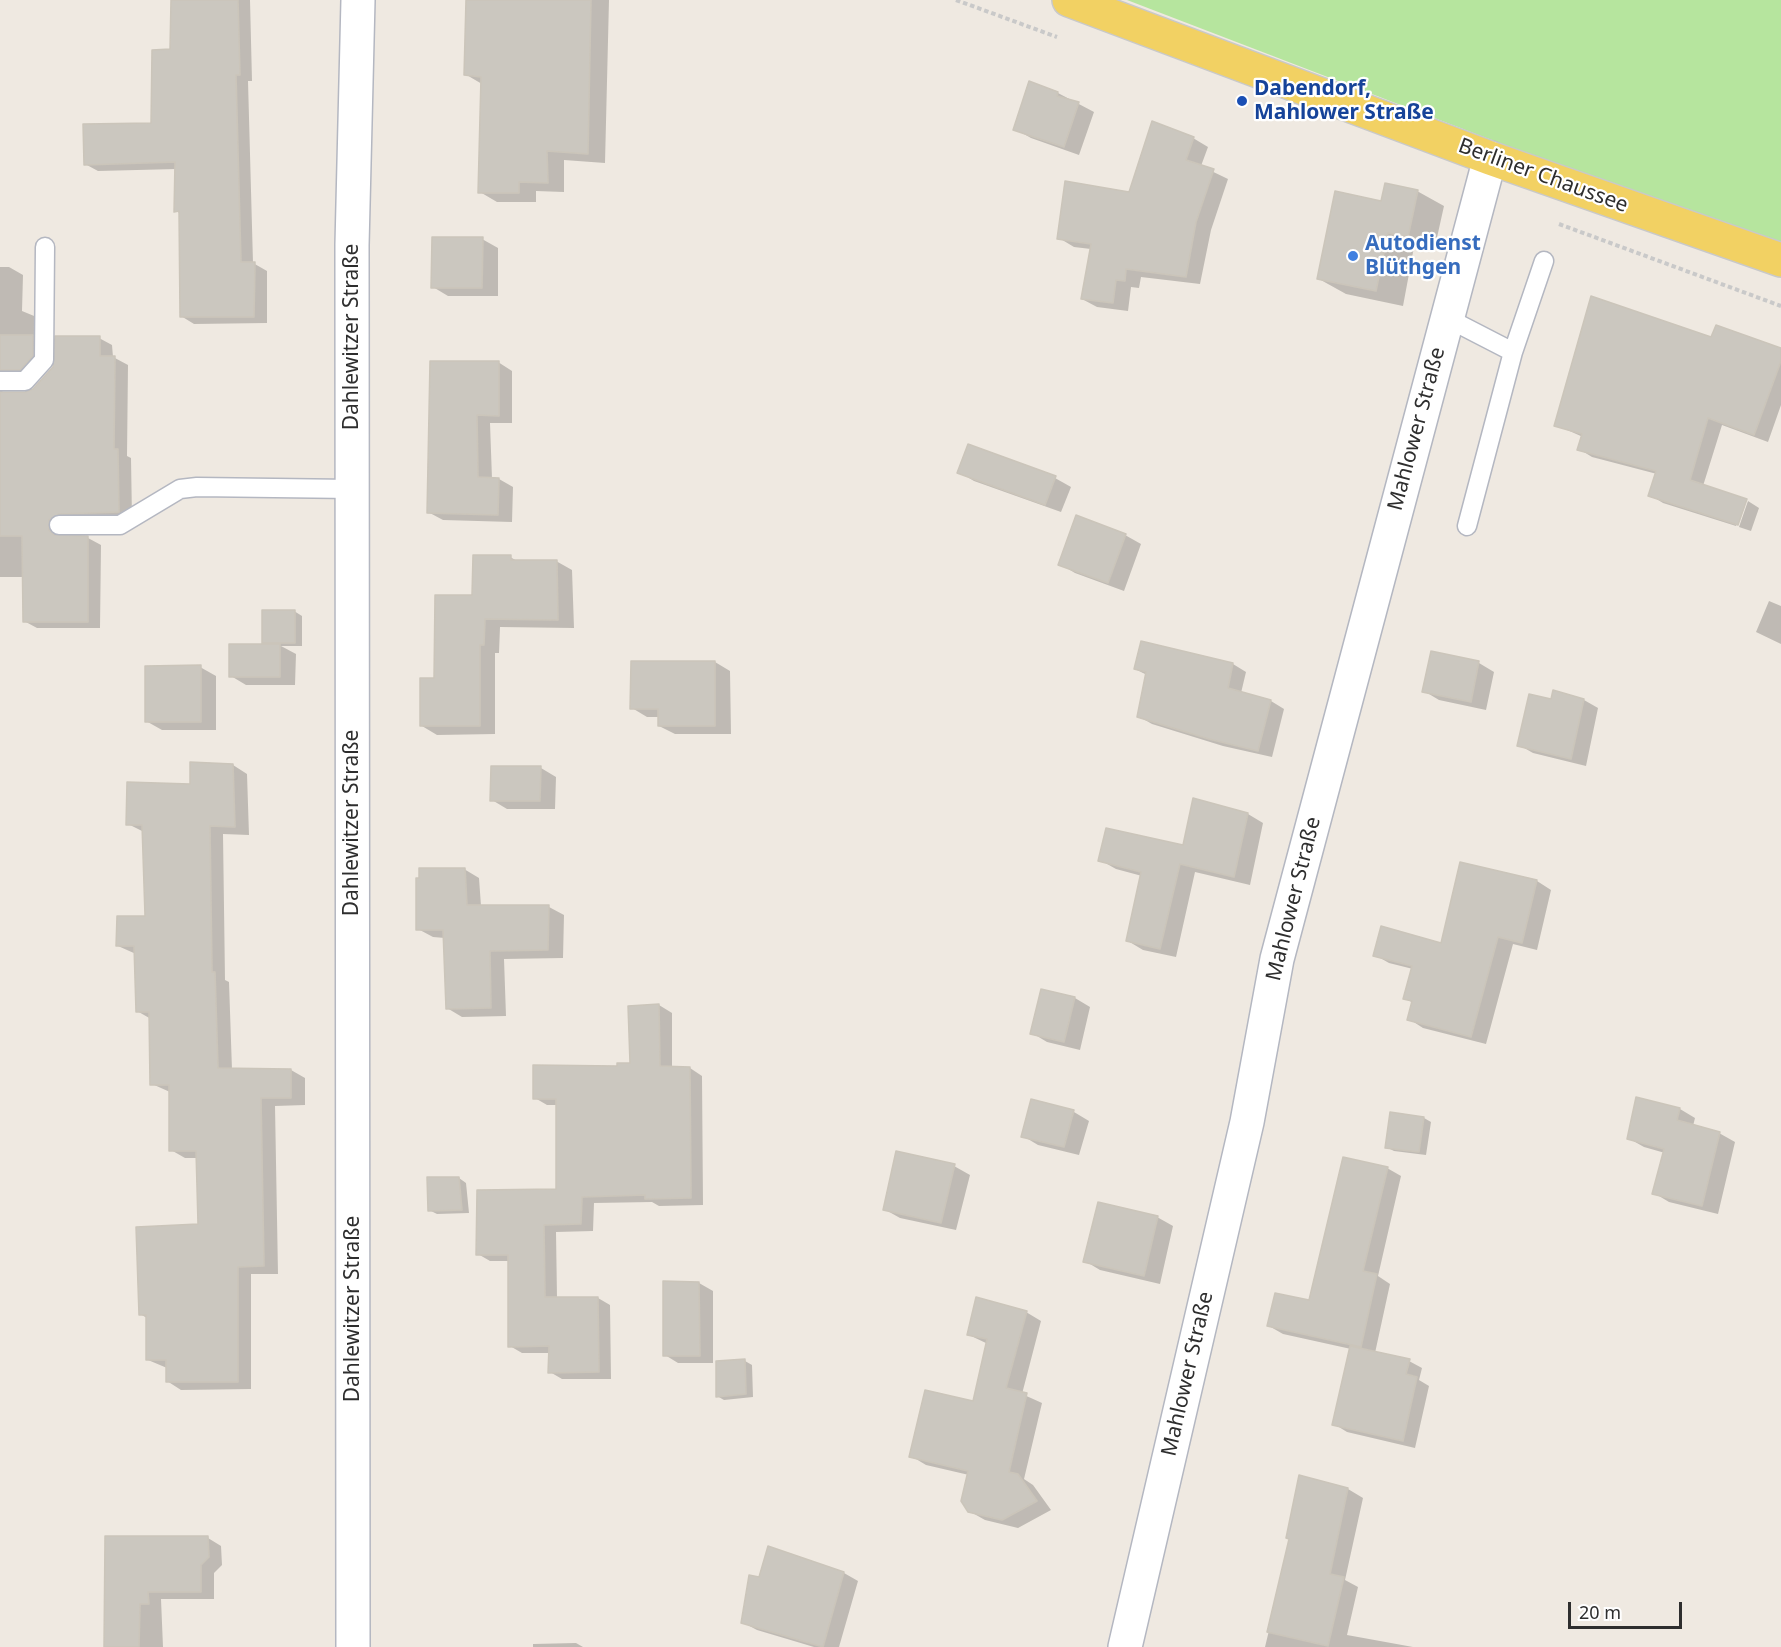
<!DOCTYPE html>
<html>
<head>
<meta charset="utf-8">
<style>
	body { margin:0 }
	#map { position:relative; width:1781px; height:1647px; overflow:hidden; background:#efe9e1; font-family:"Noto Sans",sans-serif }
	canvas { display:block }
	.scale { position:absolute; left:1568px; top:1602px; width:114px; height:27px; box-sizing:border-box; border:3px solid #2e2e2e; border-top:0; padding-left:8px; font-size:18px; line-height:21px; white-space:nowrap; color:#2e2e2e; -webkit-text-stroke:4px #fff; paint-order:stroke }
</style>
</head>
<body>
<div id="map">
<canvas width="1781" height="1647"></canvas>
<div class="scale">20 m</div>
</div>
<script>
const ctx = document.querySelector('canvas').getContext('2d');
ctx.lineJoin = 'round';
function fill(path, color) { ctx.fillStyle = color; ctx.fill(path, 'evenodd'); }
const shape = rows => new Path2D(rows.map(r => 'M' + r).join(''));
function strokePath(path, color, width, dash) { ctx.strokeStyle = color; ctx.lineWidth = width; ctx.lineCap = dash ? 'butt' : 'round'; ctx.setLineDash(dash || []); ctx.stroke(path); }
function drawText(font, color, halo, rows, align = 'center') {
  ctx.font = font + ' "Noto Sans",sans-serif'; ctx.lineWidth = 4.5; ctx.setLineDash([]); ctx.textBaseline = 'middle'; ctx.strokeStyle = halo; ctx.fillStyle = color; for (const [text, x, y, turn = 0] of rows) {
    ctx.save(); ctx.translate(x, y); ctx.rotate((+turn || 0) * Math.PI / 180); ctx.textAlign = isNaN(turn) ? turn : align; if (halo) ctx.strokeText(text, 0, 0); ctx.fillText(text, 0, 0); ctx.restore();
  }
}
const green = shape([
	[1127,0,1781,0,1781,251]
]);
const shadow = shape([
	[173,0,250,0,252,81,248,81,253,263,267,271,267,323,194,324,181,316,181,214,176,211,177,169,98,171,85,164,153,124,171,50],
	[467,0,609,0,605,163,564,160,564,192,536,191,536,202,497,202,480,192,482,84,465,74],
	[1058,93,1094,112,1079,155,1031,138,1015,129],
	[1193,138,1208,147,1201,166,1228,179,1211,230,1200,284,1141,277,1139,288,1131,287,1128,311,1097,307,1082,299,1091,249,1074,247,1059,238,1130,193],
	[1417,191,1444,206,1434,251,1414,247,1403,306,1346,294,1319,279,1382,202],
	[482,239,498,248,498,296,448,296,433,287],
	[0,267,9,267,23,275,22,311,39,318,46,363,1,390,3,392,25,394,34,390,99,338,112,345,113,357,128,365,127,456,131,458,132,519,60,533,63,537,88,538,101,545,100,628,37,628,24,621,24,577,0,577],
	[1712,339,1781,349,1781,405,1768,442,1722,425,1703,486,1745,501,1736,526,1663,503,1650,495,1657,474,1592,457,1579,449,1583,437,1556,425],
	[498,362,512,371,512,423,490,423,492,479,499,479,513,487,512,522,443,520,428,512],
	[959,472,1055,478,1071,487,1061,512,974,481],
	[1748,501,1759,508,1751,531,1739,527],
	[1125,535,1141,544,1124,591,1075,573,1060,564],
	[510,557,519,562,556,561,572,570,574,628,500,627,499,653,495,653,495,734,437,735,422,726,435,679,474,597],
	[1769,601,1781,606,1781,644,1756,632],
	[294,611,302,616,302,646,281,646,296,654,295,685,246,685,231,676,270,645,264,642],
	[1142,643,1233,664,1246,672,1241,693,1271,701,1284,709,1272,757,1223,746,1152,724,1138,716,1147,675,1135,669],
	[715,662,730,671,731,734,675,734,659,726,659,717,647,717,632,708],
	[1479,663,1494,672,1486,710,1439,700,1424,691],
	[200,667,216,676,216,730,162,730,146,721],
	[1554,692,1584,700,1598,708,1586,766,1533,753,1519,745,1552,701],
	[233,765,247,774,249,835,223,834,225,980,229,982,232,1070,291,1070,305,1078,305,1105,275,1106,278,1274,251,1274,251,1389,181,1390,167,1381,167,1368,148,1360,147,1318,140,1314,200,1226,198,1158,185,1158,171,1150,170,1092,152,1084,151,1019,137,1011,136,954,118,946,147,917,144,832,128,824,191,785],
	[541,768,556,777,555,809,507,809,492,800],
	[1248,814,1263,823,1250,885,1195,872,1176,957,1143,950,1128,941,1142,876,1116,869,1100,860,1184,846],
	[1461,864,1537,881,1551,890,1537,950,1513,944,1486,1044,1423,1028,1409,1019,1413,1003,1405,998,1413,969,1389,963,1375,955,1442,944],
	[464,869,479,878,481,906,549,907,564,915,563,958,504,959,506,1016,462,1017,447,1008,445,938,433,937,418,929],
	[1075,998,1090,1007,1080,1050,1047,1042,1032,1033],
	[659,1005,672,1013,672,1068,690,1068,702,1076,703,1205,659,1206,652,1202,594,1203,593,1231,556,1232,557,1298,598,1298,610,1305,611,1379,562,1379,550,1372,550,1353,522,1353,510,1346,510,1261,490,1261,478,1254,558,1191,557,1105,547,1105,535,1098,631,1065,630,1007],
	[1032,1100,1074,1112,1089,1121,1079,1155,1038,1145,1023,1136],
	[1680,1109,1695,1118,1693,1126,1719,1133,1735,1142,1718,1214,1669,1202,1654,1193,1665,1153,1644,1147,1628,1138],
	[1424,1118,1431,1122,1426,1155,1394,1151,1386,1147],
	[954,1166,970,1175,956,1230,900,1218,884,1209],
	[1387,1168,1401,1176,1378,1276,1390,1284,1375,1353,1409,1361,1422,1368,1419,1380,1429,1386,1415,1448,1347,1432,1334,1424,1351,1349,1283,1334,1269,1326,1310,1302],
	[459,1178,466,1183,469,1213,437,1214,429,1210],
	[1157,1217,1173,1226,1160,1284,1100,1270,1085,1261],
	[665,1283,699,1283,713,1291,713,1363,678,1363,665,1355],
	[1026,1312,1041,1321,1022,1394,1042,1403,1024,1479,1033,1485,1051,1510,1018,1528,985,1520,969,1511,969,1475,926,1465,911,1456,974,1403,988,1344,969,1335],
	[745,1361,752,1365,753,1397,724,1400,717,1396],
	[1300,1477,1348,1489,1363,1498,1345,1580,1358,1587,1347,1635,1413,1647,1265,1647,1291,1539],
	[107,1538,208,1538,221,1546,222,1565,214,1573,214,1599,161,1599,163,1647,87,1647,106,1647],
	[844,1573,858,1581,839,1647,814,1647,757,1630,742,1622,760,1578],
	[576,1643,583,1647,533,1647,533,1644]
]);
const building = shape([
	[171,0,238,0,240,75,236,75,241,262,255,262,254,317,180,317,179,211,174,212,175,162,84,165,83,124,151,123,152,50,170,49,171,0],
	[466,0,591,0,588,154,547,151,548,183,519,182,519,193,478,193,481,77,464,75,466,0],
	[1029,81,1058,92,1057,96,1079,102,1064,147,1013,130,1029,81],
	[1152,121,1194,137,1186,160,1214,169,1196,222,1186,277,1126,269,1125,281,1116,280,1113,303,1081,299,1091,244,1057,239,1065,181,1129,192,1152,121],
	[1385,183,1418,190,1408,237,1388,233,1376,291,1317,279,1335,191,1381,201,1385,183],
	[432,237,483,237,482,288,431,288,432,237],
	[1591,296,1711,337,1716,325,1781,348,1781,361,1754,435,1708,418,1690,480,1747,499,1738,525,1648,496,1656,471,1577,450,1582,434,1554,426,1591,296],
	[0,335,33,335,33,356,20,370,0,370,0,335],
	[55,336,100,336,100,356,115,356,114,449,118,449,119,512,59,514,49,520,49,530,54,535,88,536,88,622,23,622,22,536,0,536,0,392,25,392,33,389,53,367,55,336],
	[430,361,499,361,499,416,477,415,478,477,499,478,498,515,427,513,430,361],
	[968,444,1056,476,1045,505,957,473,968,444],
	[1076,515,1126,534,1108,583,1058,565,1076,515],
	[473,555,511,555,511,560,557,560,558,620,485,619,484,645,480,645,480,726,420,726,420,678,434,678,435,595,472,595,473,555],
	[262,610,295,610,295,643,262,643,262,610],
	[1141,641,1233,663,1228,688,1271,700,1258,751,1209,739,1137,717,1146,672,1134,669,1141,641],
	[229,644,280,644,280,677,229,677,229,644],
	[1431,651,1479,661,1471,702,1422,692,1431,651],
	[631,661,715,661,715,726,658,726,658,709,630,709,631,661],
	[201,665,201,722,145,722,145,666,201,665],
	[1553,690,1584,699,1571,759,1517,746,1529,694,1551,699,1553,690],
	[190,762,233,764,235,827,210,826,212,972,215,972,218,1068,291,1069,291,1098,261,1098,264,1266,238,1267,238,1382,166,1382,166,1360,146,1360,146,1315,139,1315,136,1227,198,1224,196,1151,169,1151,169,1085,150,1085,149,1012,136,1012,134,946,116,946,117,916,145,916,142,825,126,825,127,782,190,784,190,762],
	[491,766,541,766,540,801,490,801,491,766],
	[1193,798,1248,813,1234,877,1180,864,1160,949,1126,941,1141,872,1098,861,1106,828,1183,845,1193,798],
	[1460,862,1537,880,1522,943,1498,937,1471,1037,1407,1020,1412,1001,1403,999,1412,966,1373,956,1381,926,1441,943,1460,862],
	[419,868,465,868,467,905,549,905,548,950,490,951,491,1008,446,1009,443,930,416,930,416,878,419,878,419,868],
	[1041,989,1075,997,1064,1042,1030,1034,1041,989],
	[659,1004,660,1066,690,1067,691,1198,645,1199,645,1195,582,1197,581,1224,544,1225,545,1297,598,1297,599,1372,548,1373,549,1346,508,1347,508,1255,476,1255,477,1190,556,1189,556,1099,533,1099,533,1065,617,1066,617,1063,630,1063,628,1006,659,1004],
	[1636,1097,1680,1108,1677,1120,1720,1132,1702,1206,1652,1194,1664,1149,1627,1139,1636,1097],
	[1031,1099,1074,1110,1064,1147,1021,1137,1031,1099],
	[1390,1112,1424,1117,1419,1152,1385,1148,1390,1112],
	[896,1151,955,1164,941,1223,883,1210,896,1151],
	[1343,1157,1388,1167,1363,1271,1377,1274,1361,1347,1267,1326,1275,1293,1309,1300,1343,1157],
	[427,1177,459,1177,462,1210,428,1211,427,1177],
	[1098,1202,1158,1216,1144,1276,1083,1262,1098,1202],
	[663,1281,699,1282,700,1356,663,1356,663,1281],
	[976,1297,1027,1311,1006,1388,1027,1393,1009,1472,1018,1474,1037,1501,1002,1520,968,1512,961,1501,968,1471,909,1457,925,1390,973,1401,987,1339,967,1335,976,1297],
	[1350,1346,1410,1359,1406,1374,1417,1377,1403,1441,1332,1425,1350,1346],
	[745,1359,746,1394,716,1397,716,1361,745,1359],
	[1299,1475,1348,1488,1330,1574,1344,1577,1328,1646,1267,1632,1289,1539,1286,1538,1299,1475],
	[105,1536,208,1536,209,1557,201,1565,201,1592,148,1592,149,1604,140,1604,139,1647,104,1647,105,1536],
	[768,1546,844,1572,823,1647,741,1623,749,1575,759,1577,768,1546]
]);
const path = shape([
	[956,0,1057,37],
	[1559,224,1781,306]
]);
const service = shape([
	[1447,318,1513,352,1467,526],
	[1513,352,1544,261],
	[0,381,25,381,44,360,45,247],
	[59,525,120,525,180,489,197,487,352,489]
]);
const minor = shape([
	[353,1647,352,245,358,0],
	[1125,1647,1247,1122,1277,959,1490,158]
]);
const primary = shape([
	[1069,0,1490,158,1781,260]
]);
const markers = [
	[1242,101,6,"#1a4fb4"],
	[1353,256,6,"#3f7fe0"]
];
const transitNames = [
	["Dabendorf,",1254,89],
	["Mahlower Straße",1254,113]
];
const streetNames = [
	["Berliner Chaussee",1543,176,20],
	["Dahlewitzer Straße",352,337,-90],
	["Mahlower Straße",1417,429,-75],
	["Dahlewitzer Straße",352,823,-90],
	["Mahlower Straße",1294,899,-76],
	["Dahlewitzer Straße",353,1309,-90],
	["Mahlower Straße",1188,1374,-77]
];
const shopNames = [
	["Autodienst",1365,244],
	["Blüthgen",1365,268]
];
fill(green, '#b6e59e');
fill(shadow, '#0003');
fill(building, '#cbc7bf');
strokePath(building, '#cbc5ba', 1.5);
strokePath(service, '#b4b7c1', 21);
strokePath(minor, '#b4b7c1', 36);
strokePath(primary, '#c9c9c9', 36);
strokePath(path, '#c9c9c9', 4, [4.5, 3]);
strokePath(service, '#fff', 18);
strokePath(minor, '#fff', 33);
strokePath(primary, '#f2d163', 33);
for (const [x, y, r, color] of markers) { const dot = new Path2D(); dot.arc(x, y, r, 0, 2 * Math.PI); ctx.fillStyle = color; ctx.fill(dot); strokePath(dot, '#fff', 2); }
drawText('bold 21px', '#164399', '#fff', transitNames, 'left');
drawText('21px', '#2e2e2e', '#fff', streetNames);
drawText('bold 21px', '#366cbe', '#fff', shopNames, 'left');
</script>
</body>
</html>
